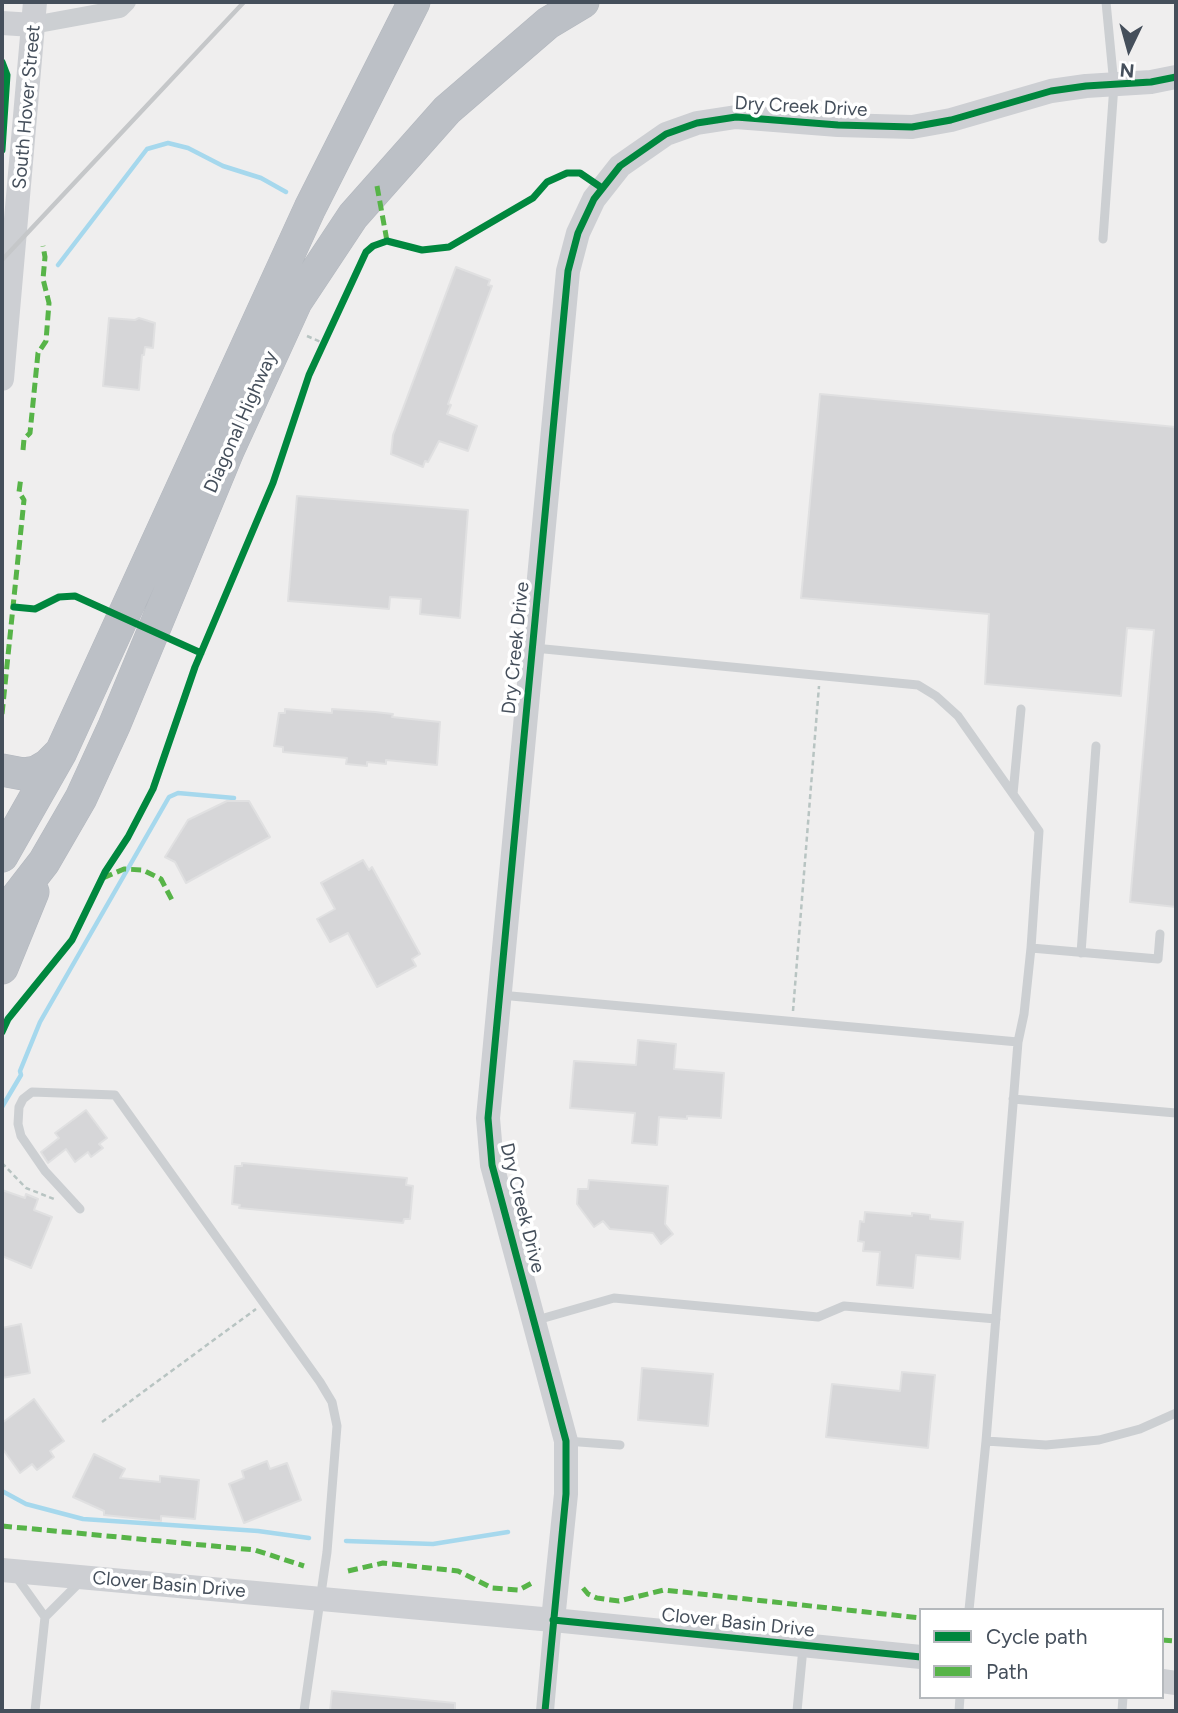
<!DOCTYPE html>
<html>
<head>
<meta charset="utf-8">
<style>
	body { margin:0 }
	#map { position:relative; width:1178px; height:1713px; overflow:hidden; background:#efeeee; font-family:Figtree,sans-serif }
	canvas { display:block }
	.frame { position:absolute; inset:0; border:4px solid #454f5b; pointer-events:none }
	.legend { position:absolute; left:919px; top:1608px; width:245px; height:91px; box-sizing:border-box; background:#fff; border:2px solid #b5b9bd; margin:0; padding:9px 12px; list-style:none; font-size:21px; color:#454f5b }
	.legend li { display:flex; align-items:center; gap:14px; height:35px }
	.legend b { width:35px; border:2px solid #b5b9bd }
	.north { position:absolute; left:1094px; top:14px; width:70px; height:70px; -webkit-text-stroke:5px #fff; paint-order:stroke; rotate:185deg; font-size:19px; font-weight:700; line-height:28px; text-align:center; color:#454f5b }
	.north::after { content:''; display:block; margin:auto; width:24px; height:32px; background:#454f5b; clip-path:polygon(50% 0,100% 100%,50% 72%,0 100%) }
</style>
</head>
<body>
<div id="map">
<canvas width="1178" height="1713"></canvas>
<div class="frame"></div>
<ul class="legend">
<li><b style="height:9px;background:#00873e"></b>Cycle path</li>
<li><b style="height:9px;background:#57b448"></b>Path</li>
</ul>
<div class="north">N</div>
</div>
<script>
const ctx = document.querySelector('canvas').getContext('2d');
ctx.lineJoin = 'round';
const shape = rows => new Path2D(rows.map(r => 'M' + r).join(''));
function strokePath(path, color, width, dash) { ctx.strokeStyle = color; ctx.lineWidth = width; ctx.lineCap = dash ? 'butt' : 'round'; ctx.setLineDash(dash || []); ctx.stroke(path); }
function fill(path, color) { ctx.fillStyle = color; ctx.fill(path, 'evenodd'); }
function drawText(font, color, halo, rows, align = 'center') {
  ctx.font = font + ' Figtree,sans-serif'; ctx.lineWidth = 7; ctx.setLineDash([]); ctx.textBaseline = 'middle'; ctx.strokeStyle = halo; ctx.fillStyle = color; for (const [text, x, y, turn = 0] of rows) {
    ctx.save(); ctx.translate(x, y); ctx.rotate((+turn || 0) * Math.PI / 180); ctx.textAlign = isNaN(turn) ? turn : align; if (halo) ctx.strokeText(text, 0, 0); ctx.fillText(text, 0, 0); ctx.restore();
  }
}
const stream = shape([
	[58,265,147,149,168,143,188,148,223,166,261,178,286,192],
	[2,1107,21,1075,20,1071,40,1022,169,797,178,793,234,798],
	[2,1491,26,1504,83,1519,258,1531,309,1538],
	[346,1541,433,1544,508,1532]
]);
const building = shape([
	[456,267,490,280,488,285,492,286,448,404,451,405,447,414,477,426,468,451,439,441,428,462,425,461,423,467,391,454,393,435,456,267],
	[109,318,135,320,139,318,155,323,153,348,145,347,144,355,142,355,139,390,103,386,109,318],
	[820,394,1176,427,1176,907,1130,902,1154,630,1127,628,1121,696,985,684,989,614,801,598,820,394],
	[297,496,468,510,460,618,420,614,421,599,390,597,389,609,288,601,297,496],
	[285,709,332,713,332,709,375,712,393,714,392,717,440,722,437,765,386,760,386,764,367,762,367,766,346,764,347,758,283,752,283,747,274,746,279,713,285,713,285,709],
	[227,801,249,801,270,837,186,883,175,862,165,857,188,820,227,801],
	[363,860,369,870,372,867,420,954,412,959,416,966,377,987,348,933,330,942,317,919,335,909,321,883,363,860],
	[638,1040,676,1044,674,1069,724,1073,721,1118,687,1116,687,1119,659,1117,657,1145,632,1143,635,1113,570,1108,574,1061,636,1065,638,1040],
	[86,1110,107,1138,99,1144,103,1148,91,1157,88,1152,75,1162,66,1149,48,1163,41,1152,59,1138,55,1133,86,1110],
	[242,1163,407,1178,406,1185,413,1186,410,1219,404,1219,403,1223,239,1208,240,1205,232,1204,235,1166,242,1166,242,1163],
	[589,1180,668,1186,665,1224,673,1234,661,1244,653,1233,610,1229,603,1221,594,1227,577,1204,578,1189,588,1189,589,1180],
	[2,1190,25,1198,26,1194,38,1199,34,1210,52,1217,31,1268,2,1256,2,1190],
	[865,1212,912,1216,912,1213,930,1215,930,1219,963,1222,960,1259,916,1255,913,1288,877,1285,880,1252,863,1251,864,1242,858,1241,860,1221,864,1222,865,1212],
	[21,1324,30,1373,2,1378,2,1328,21,1324],
	[642,1368,713,1374,708,1426,638,1420,642,1368],
	[902,1372,935,1375,928,1448,826,1437,832,1384,900,1391,902,1372],
	[34,1399,64,1441,50,1451,54,1457,37,1470,32,1464,20,1473,2,1448,2,1423,34,1399],
	[94,1454,125,1469,120,1478,160,1482,160,1476,199,1480,195,1519,161,1516,161,1521,104,1515,104,1511,73,1497,94,1454],
	[267,1461,270,1469,287,1463,301,1500,244,1523,229,1484,244,1478,242,1471,267,1461],
	[332,1691,455,1703,455,1711,330,1711,332,1691]
]);
const path = shape([
	[307,336,323,343],
	[793,1011,819,686],
	[2,1163,26,1188,54,1199],
	[102,1422,256,1309]
]);
const lane = shape([
	[1103,239,1114,85,1106,2],
	[534,648,918,685,936,696,958,716,1039,831,1031,948,1024,1014,1018,1042,986,1441,969,1610],
	[1013,794,1021,709],
	[1031,948,1158,959,1160,934],
	[1081,953,1096,746],
	[500,995,1018,1042],
	[1013,1099,1176,1113],
	[80,1209,45,1171,21,1136,18,1124,19,1107,23,1099,32,1092,115,1095,320,1382,332,1402,337,1426,327,1552,304,1711],
	[537,1320,614,1298,818,1317,844,1306,996,1319],
	[566,1441,620,1445],
	[986,1441,1046,1445,1099,1440,1140,1429,1176,1413],
	[15,1575,45,1617,35,1711],
	[45,1617,81,1581],
	[797,1711,803,1648],
	[959,1711,960,1697],
	[1122,1711,1123,1697]
]);
const street = shape([
	[33,25,120,9,127,2],
	[545,1711,553,1620]
]);
const secondary = shape([
	[2,23,33,25],
	[2,379,35,2],
	[2,1570,553,1620,921,1657],
	[553,1620,566,1494,566,1441,492,1165,488,1118,568,271,578,233,594,199,620,166,666,134,697,123,736,117,838,125,912,127,951,120,1051,91,1086,86,1151,82,1176,77],
	[1162,1681,1176,1683]
]);
const highway = shape([
	[2,770,23,774,36,772,48,765,60,753],
	[2,856,61,752,310,208,414,2],
	[2,916,44,862,81,798,114,726,228,451,296,302,353,216,447,110,548,23,583,2],
	[2,968,33,892]
]);
const rail = shape([
	[2,260,244,2]
]);
const quiet = shape([
	[377,186,387,241],
	[23,450,24,439,30,433,38,353,46,341,49,303,43,279,45,257,43,246],
	[2,714,24,500,19,492,21,477],
	[103,878,124,869,143,870,161,879,173,902],
	[2,1526,255,1550,304,1566],
	[348,1571,383,1563,458,1571,492,1588,519,1590,532,1583],
	[583,1588,588,1594,597,1598,619,1601,664,1590,921,1618],
	[1162,1640,1176,1641]
]);
const cycleway = shape([
	[2,62,7,75,2,150],
	[14,607,35,609,59,597,75,596,201,653],
	[2,1032,8,1019,72,940,105,872,128,837,153,789,195,667,273,483,309,375,366,252,373,246,387,241,422,250,449,247,533,198,547,182,567,173,580,173,602,188],
	[553,1620,921,1657],
	[545,1711,566,1494,566,1441,492,1165,488,1118,568,271,578,233,594,199,620,166,666,134,697,123,736,117,838,125,912,127,951,120,1051,91,1086,86,1151,82,1176,77]
]);
const streetNames = [
	["South Hover Street",27,107,-85],
	["Dry Creek Drive",801,107,3],
	["Diagonal Highway",241,422,-66],
	["Dry Creek Drive",516,648,-84],
	["Dry Creek Drive",522,1208,76],
	["Clover Basin Drive",169,1585,5],
	["Clover Basin Drive",738,1623,6]
];
strokePath(stream, '#a6d8ed', 4.5);
fill(building, '#d6d6d8');
strokePath(building, '#e0e0e1', 2);
strokePath(highway, '#b3b7be', 33);
strokePath(path, '#b8c4c2', 2.5, [5, 3.5]);
strokePath(lane, '#cccfd2', 9);
strokePath(street, '#cccfd2', 18);
strokePath(secondary, '#cdcfd3', 24);
strokePath(highway, '#bcc0c6', 32);
strokePath(rail, '#c5c7c9', 4.5);
strokePath(quiet, '#57b448', 5, [10, 5]);
strokePath(cycleway, '#00873e', 7);
drawText('19px', '#454f5b', '#fff', streetNames);
</script>
</body>
</html>
